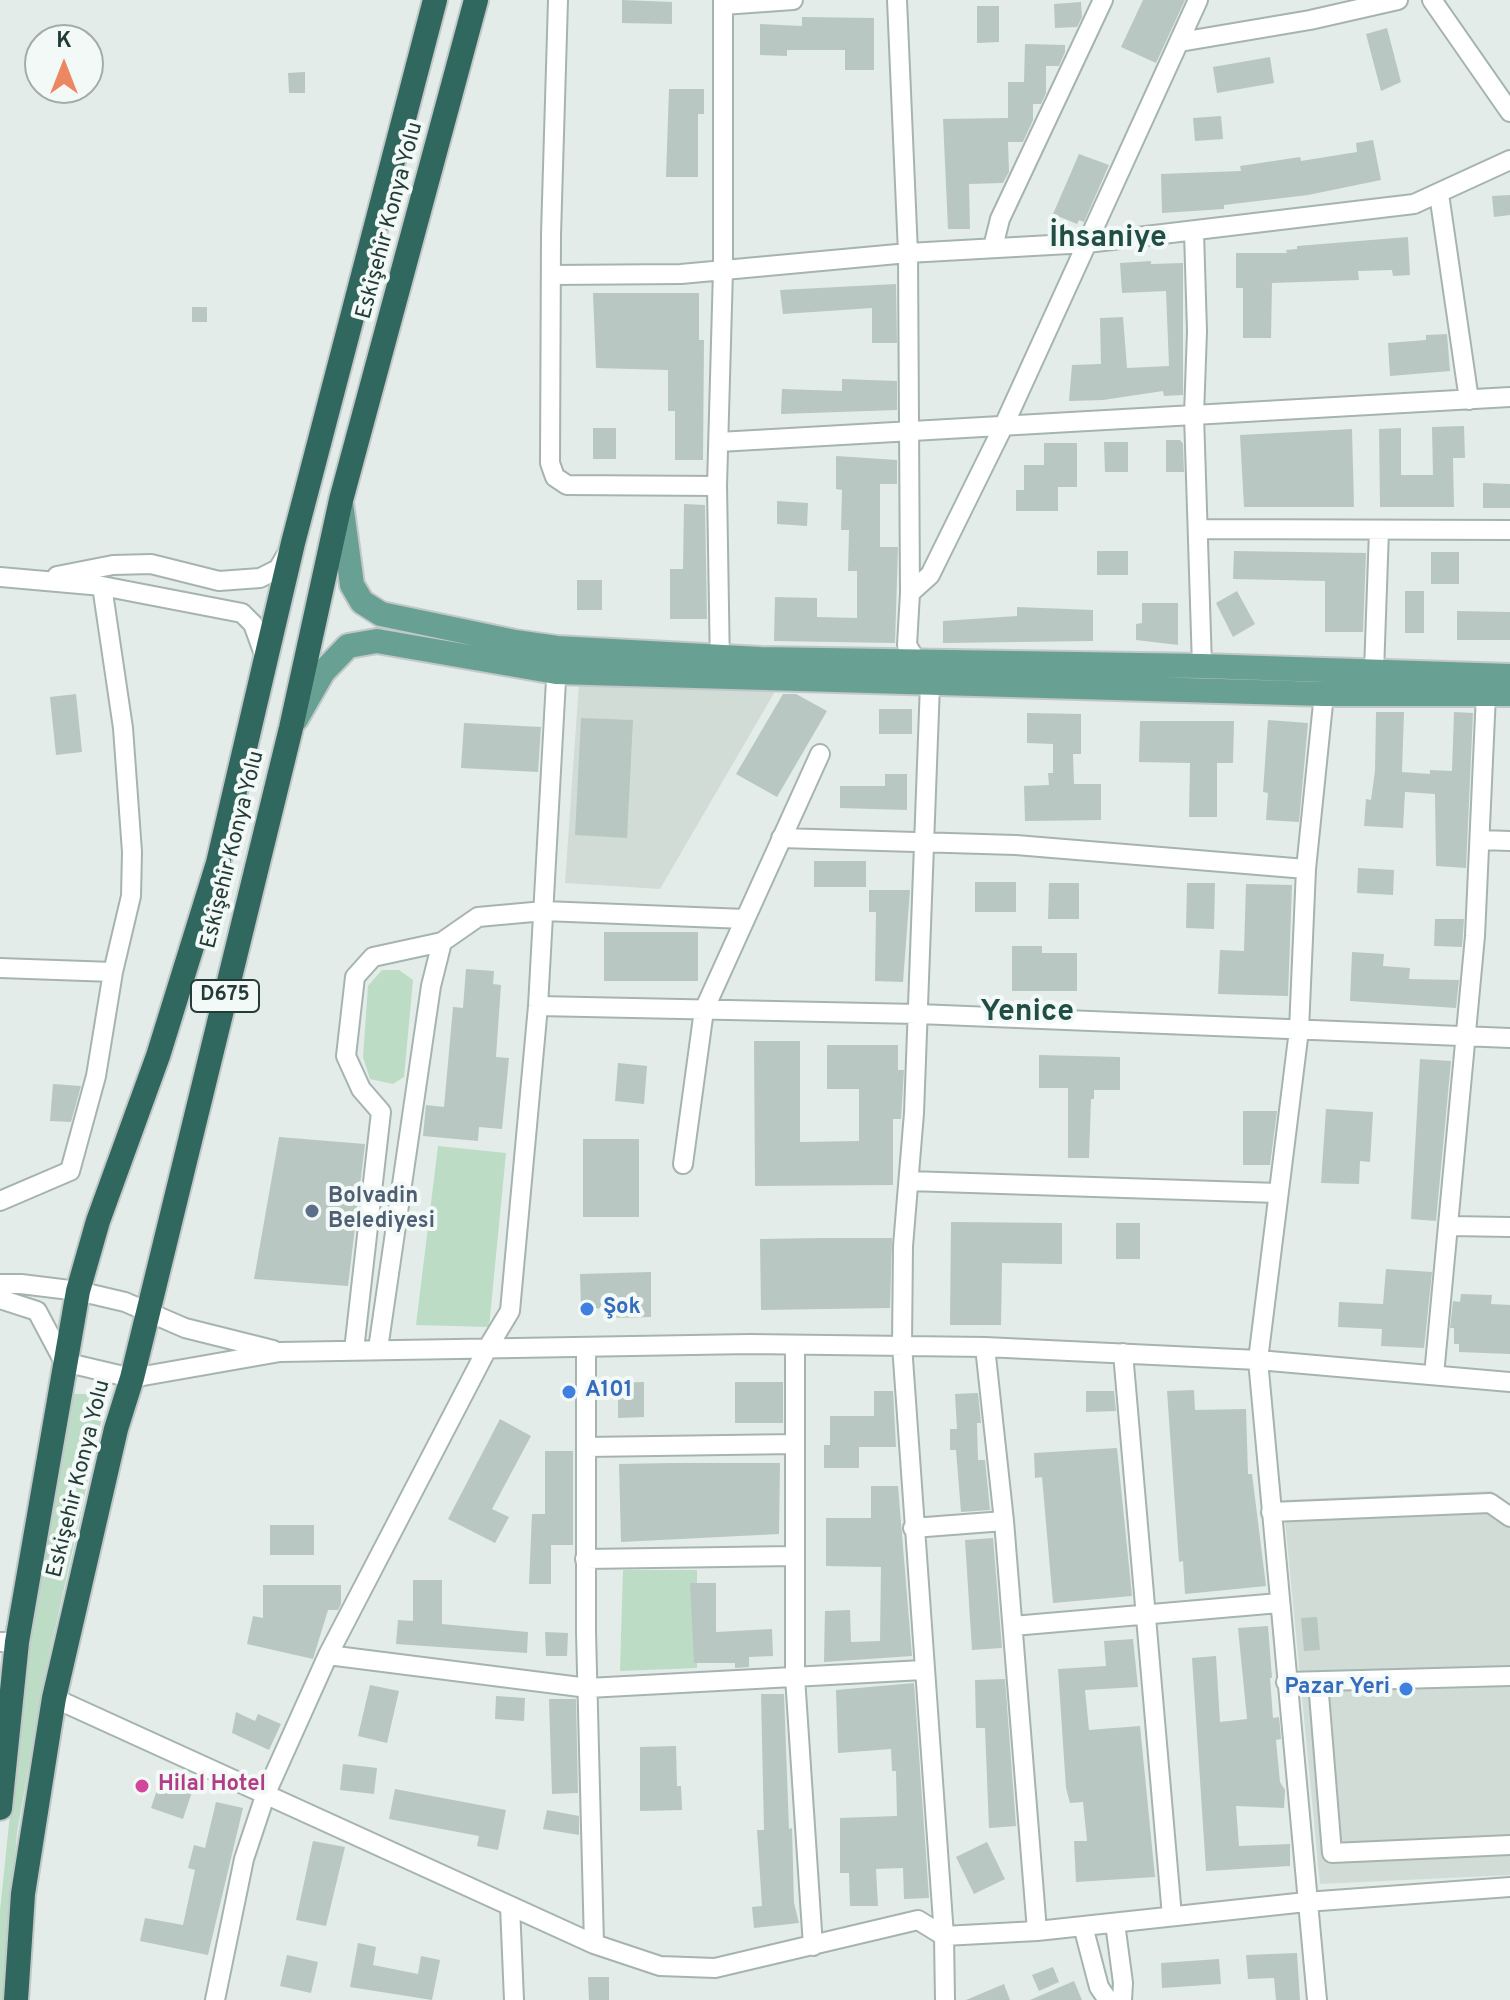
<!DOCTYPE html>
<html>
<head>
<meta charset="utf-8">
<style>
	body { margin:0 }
	#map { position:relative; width:1510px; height:2000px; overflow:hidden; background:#e3ece8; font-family:Overpass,sans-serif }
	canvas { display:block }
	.north { position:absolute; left:24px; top:24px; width:80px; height:80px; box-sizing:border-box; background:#f3f9f6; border:2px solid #a0adaa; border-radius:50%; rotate:0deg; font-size:22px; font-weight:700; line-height:32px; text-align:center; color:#233c37 }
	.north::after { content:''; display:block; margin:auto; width:28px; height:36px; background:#ec8861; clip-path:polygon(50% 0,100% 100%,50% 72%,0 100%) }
</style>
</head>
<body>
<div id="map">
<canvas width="1510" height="2000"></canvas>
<div class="north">K</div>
</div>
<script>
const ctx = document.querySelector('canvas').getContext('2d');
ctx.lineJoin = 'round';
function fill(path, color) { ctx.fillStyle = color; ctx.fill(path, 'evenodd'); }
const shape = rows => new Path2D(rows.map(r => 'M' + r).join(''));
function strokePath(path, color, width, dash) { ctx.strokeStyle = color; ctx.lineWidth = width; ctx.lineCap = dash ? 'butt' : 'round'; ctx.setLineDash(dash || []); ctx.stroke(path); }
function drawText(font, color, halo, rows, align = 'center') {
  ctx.font = font + ' Overpass,sans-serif'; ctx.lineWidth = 8; ctx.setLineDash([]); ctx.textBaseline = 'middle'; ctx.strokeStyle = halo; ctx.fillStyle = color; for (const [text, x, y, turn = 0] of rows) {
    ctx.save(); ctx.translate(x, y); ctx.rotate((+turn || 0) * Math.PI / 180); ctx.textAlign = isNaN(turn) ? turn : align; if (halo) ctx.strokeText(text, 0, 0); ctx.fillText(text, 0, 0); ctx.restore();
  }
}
const built = shape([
	[579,683,777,688,660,889,565,883],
	[1491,1491,1510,1504,1510,1875,1320,1884,1283,1500]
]);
const green = shape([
	[382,970,399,970,413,980,404,1077,393,1084,370,1079,363,1057,368,986],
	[438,1146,506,1153,489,1327,416,1325],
	[70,1394,107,1394,46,1670,17,1833,3,2000,0,2000,0,1911,26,1659],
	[623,1570,697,1570,697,1668,620,1671]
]);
const building = shape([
	[622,0,672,2,672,24,622,23],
	[1143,0,1185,0,1156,63,1121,47],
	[1081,2,1082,17,1077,27,1055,28,1054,4],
	[977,6,999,6,999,42,977,43],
	[802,17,874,18,874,70,845,70,845,50,787,50,787,56,760,55,760,24,802,26],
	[1387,28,1401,82,1381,91,1366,34],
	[1025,44,1065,45,1065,52,1059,66,1046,66,1046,93,1041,104,1033,104,1033,120,1023,142,1008,142,1009,172,1003,183,969,184,970,229,948,229,943,119,1008,118,1008,82,1024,82],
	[1270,57,1274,83,1217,93,1213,67],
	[305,72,305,93,289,93,288,73],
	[669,89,704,89,704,114,698,114,698,177,666,177],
	[1221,116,1223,139,1195,141,1193,118],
	[1373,140,1381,180,1308,195,1224,205,1224,209,1162,213,1161,174,1241,171,1240,166,1300,157,1301,161,1357,152,1356,143],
	[1079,154,1109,165,1084,222,1079,220,1077,224,1053,214],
	[1510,195,1510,215,1494,217,1492,196],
	[1408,237,1410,275,1393,276,1392,270,1358,271,1359,280,1272,283,1271,338,1243,338,1243,288,1236,288,1236,253,1287,253,1286,250,1297,249,1297,246],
	[1151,261,1151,264,1183,263,1183,395,1164,396,1163,391,1103,400,1069,401,1072,365,1101,364,1100,318,1123,317,1127,368,1169,366,1166,291,1122,293,1120,263],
	[896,284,897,343,872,343,872,308,783,314,780,290],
	[593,293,699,293,699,340,704,340,703,460,675,460,675,411,668,411,668,370,596,368],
	[192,307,207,307,207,322,192,322],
	[1447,334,1450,371,1390,376,1388,343,1426,340,1426,335],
	[842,379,897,381,897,410,781,414,782,389,842,391],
	[1464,426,1465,458,1453,458,1454,507,1380,507,1379,429,1401,428,1401,475,1433,475,1432,427],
	[593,428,616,428,616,459,593,459],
	[1352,429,1354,507,1244,507,1240,435],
	[1166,440,1180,440,1183,444,1184,472,1166,472],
	[1104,442,1128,442,1128,472,1105,472],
	[1044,443,1077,443,1077,487,1058,487,1058,511,1016,511,1016,490,1024,490,1024,465,1044,465],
	[836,456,897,460,897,484,880,484,880,547,898,547,895,643,774,641,775,597,817,598,817,617,857,618,857,571,848,571,849,530,841,530,842,490,836,489],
	[1483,483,1510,484,1510,508,1483,508],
	[777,501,808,503,807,526,777,524],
	[684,504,705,505,707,619,670,619,670,569,683,569],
	[1097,551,1128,551,1128,575,1097,575],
	[1234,551,1366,553,1363,632,1325,632,1325,581,1233,579],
	[1431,552,1459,552,1459,584,1431,584],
	[577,580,602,580,602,610,577,610],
	[1237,591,1255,624,1233,637,1216,603],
	[1405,591,1424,591,1424,633,1405,633],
	[1142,603,1178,603,1178,645,1136,640,1136,624,1142,623],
	[1017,607,1093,610,1093,641,943,643,943,621,1017,616],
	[1457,611,1510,612,1510,640,1457,640],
	[76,694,82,752,56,755,50,697],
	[783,694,796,694,827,711,777,797,736,774],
	[879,709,912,709,912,734,879,734],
	[1376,712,1404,712,1402,772,1430,774,1430,770,1452,771,1454,712,1473,713,1466,868,1436,866,1435,794,1405,792,1403,828,1364,826,1366,799,1371,800,1375,771],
	[1027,713,1081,714,1081,754,1073,754,1074,784,1101,784,1101,820,1025,821,1024,786,1049,785,1048,773,1053,773,1053,744,1027,743],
	[581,718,633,720,627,838,575,835],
	[1268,720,1308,723,1299,822,1266,820,1268,793,1263,792],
	[1140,721,1234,721,1233,763,1217,763,1217,817,1189,817,1190,763,1139,762],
	[464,723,541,727,538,772,461,768],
	[885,774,907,774,907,810,840,808,840,786,885,786],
	[814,861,866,861,866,887,814,887],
	[1358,868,1394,870,1393,895,1357,893],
	[975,882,1016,882,1016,912,975,912],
	[1049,883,1079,883,1079,919,1048,919],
	[1187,883,1215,883,1214,929,1186,928],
	[1246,884,1292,885,1288,996,1218,994,1220,950,1244,951],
	[869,890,910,890,903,982,875,981,876,912,869,912],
	[1435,919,1464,919,1462,947,1434,946],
	[604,932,698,932,698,981,604,981],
	[1012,946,1042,946,1042,953,1077,953,1077,991,1012,991],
	[1352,952,1384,954,1383,966,1410,968,1409,979,1459,980,1456,1008,1350,1001],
	[466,969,494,971,493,984,501,985,496,1057,509,1058,502,1129,479,1127,478,1141,423,1136,426,1105,444,1107,453,1007,463,1008],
	[754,1041,800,1041,800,1142,859,1141,859,1089,827,1089,827,1045,898,1045,898,1070,904,1070,901,1119,893,1119,893,1185,755,1186],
	[1039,1055,1120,1057,1120,1090,1094,1090,1094,1099,1091,1099,1089,1158,1068,1158,1068,1088,1039,1088],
	[1420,1059,1451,1061,1436,1221,1411,1219],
	[618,1063,647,1066,644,1104,615,1101],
	[53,1084,81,1086,71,1122,50,1121],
	[1326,1109,1373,1112,1370,1162,1360,1161,1359,1184,1321,1183],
	[1243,1111,1277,1111,1270,1165,1243,1165],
	[279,1137,365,1144,348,1286,254,1279],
	[583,1139,639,1139,639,1217,583,1217],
	[951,1222,1062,1223,1062,1264,1002,1263,1001,1325,950,1325],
	[1116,1223,1140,1223,1140,1259,1116,1259],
	[823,1238,892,1238,890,1308,761,1310,760,1239],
	[1386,1269,1432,1272,1424,1348,1381,1346,1382,1329,1338,1327,1339,1302,1383,1304],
	[651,1272,651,1317,609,1318,609,1308,581,1309,580,1274],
	[1461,1294,1492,1295,1491,1304,1510,1305,1510,1354,1459,1352,1459,1344,1454,1344,1454,1328,1450,1328,1453,1301,1460,1302],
	[644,1382,644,1417,618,1418,618,1383],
	[735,1382,783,1382,783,1423,735,1423],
	[1194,1390,1195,1410,1246,1409,1248,1474,1252,1474,1266,1586,1185,1594,1183,1561,1179,1562,1167,1391],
	[874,1391,893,1391,896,1447,859,1447,859,1468,824,1468,824,1445,830,1445,830,1416,874,1416],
	[1086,1391,1114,1391,1116,1411,1086,1412],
	[978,1393,981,1423,977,1423,978,1460,985,1460,990,1510,961,1512,956,1450,950,1450,950,1429,957,1429,955,1394],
	[500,1419,531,1436,492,1509,509,1517,495,1543,448,1519],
	[1117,1448,1132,1596,1053,1603,1042,1477,1035,1478,1034,1453],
	[545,1451,573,1451,573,1545,551,1545,551,1584,529,1584,532,1514,545,1514],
	[671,1463,780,1463,779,1534,621,1542,619,1464],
	[871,1486,898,1486,912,1656,824,1662,825,1611,850,1610,851,1642,880,1641,881,1567,826,1566,826,1518,871,1518],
	[270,1525,314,1525,314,1555,270,1555],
	[993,1538,1002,1648,972,1650,965,1540],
	[413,1580,442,1580,442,1624,528,1632,527,1653,396,1644,398,1620,413,1621],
	[690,1583,716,1583,716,1632,772,1629,773,1656,749,1657,749,1667,735,1668,735,1663,694,1663],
	[263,1585,341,1585,341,1604,338,1610,328,1610,313,1659,247,1644,253,1616,263,1618],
	[1317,1617,1320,1650,1304,1651,1301,1618],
	[1268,1626,1272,1678,1270,1678,1273,1718,1279,1717,1280,1727,1281,1739,1276,1740,1280,1782,1285,1790,1284,1808,1236,1806,1239,1846,1290,1844,1290,1866,1206,1871,1192,1658,1216,1656,1220,1722,1247,1719,1238,1628],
	[545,1632,568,1633,567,1656,546,1656],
	[1133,1639,1138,1687,1085,1690,1089,1730,1140,1726,1155,1877,1076,1882,1074,1841,1087,1841,1083,1802,1070,1803,1066,1788,1058,1669,1106,1666,1104,1641],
	[1005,1679,1016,1826,989,1828,985,1728,976,1728,975,1680],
	[914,1683,929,1898,904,1899,903,1868,876,1869,878,1906,850,1906,849,1873,840,1873,840,1818,897,1816,896,1771,892,1771,891,1749,838,1753,836,1690],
	[370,1685,399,1691,387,1743,358,1736],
	[761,1694,784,1694,789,1829,792,1828,794,1903,799,1923,754,1928,752,1907,762,1906,757,1830,764,1830],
	[496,1696,525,1698,524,1721,495,1719],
	[549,1699,576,1699,578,1793,552,1794],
	[236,1712,255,1721,258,1714,281,1724,269,1750,232,1733],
	[676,1746,677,1786,681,1786,682,1810,640,1811,640,1747],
	[343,1764,377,1768,374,1794,340,1790],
	[162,1775,194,1786,183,1819,151,1808],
	[395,1789,506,1810,498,1850,477,1846,479,1836,389,1819],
	[216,1802,243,1808,208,1955,140,1941,145,1918,183,1925,195,1870,188,1868,194,1845,205,1848],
	[547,1810,579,1816,579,1835,543,1829],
	[313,1841,345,1847,326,1926,296,1920],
	[987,1842,1005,1879,974,1894,956,1857],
	[358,1943,376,1947,373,1965,418,1974,421,1956,440,1960,432,2000,350,1987],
	[1297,1953,1300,2000,1276,2000,1274,1978,1248,1979,1246,1955],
	[287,1955,318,1962,311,1993,280,1986],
	[1219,1959,1221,1984,1162,1988,1161,1963],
	[1053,1967,1059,1982,1039,1991,1032,1975],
	[588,1977,609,1977,609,2000,589,2000],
	[1074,1981,1082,2000,1030,2000],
	[1004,1984,1010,2000,966,2000]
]);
const minor = shape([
	[558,0,551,235,550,463,555,477,567,485,717,486],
	[1432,0,1510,112],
	[723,5,793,0],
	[1180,42,1310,20,1398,0],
	[1439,194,1469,400],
	[1194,232,1197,331,1194,415,1202,666],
	[993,247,1000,219,1103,0],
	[552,275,681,274,908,253,897,0],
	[719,442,1510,397],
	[1200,529,1510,530],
	[57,576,113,565,151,564,219,581,260,578,278,569,288,552],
	[0,577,102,586,242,613,253,624,265,657],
	[910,593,908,253,1087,243,1414,204,1510,160],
	[720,668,717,486,723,270,723,0],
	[1374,672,1379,530],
	[781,838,1016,845,1306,869],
	[1481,840,1510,841],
	[0,968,113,972],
	[538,1006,918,1014,1510,1038],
	[683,1164,704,1010,820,754],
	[909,1181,1278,1193],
	[0,1201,70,1171,96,1076,113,972,131,896,132,852,123,728,102,586],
	[1450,1226,1510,1227],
	[0,1284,21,1284,78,1291,125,1302,185,1328,273,1350],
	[0,1299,37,1311,64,1362,132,1378,280,1352,750,1344,985,1347,1258,1360,1510,1382],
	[795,1345,795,1677,813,1946],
	[985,1347,1004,1521,1037,1931],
	[586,1348,586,1632,594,1944],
	[378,1349,431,986,442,942],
	[354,1350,381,1112,361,1089,346,1056,355,977,373,957,442,942,478,917,544,911,745,919],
	[1123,1353,1172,1916],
	[1434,1375,1475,936,1486,694],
	[586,1447,795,1444],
	[1271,1512,1490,1503,1510,1517],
	[913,1528,1004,1521],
	[585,1559,794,1556],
	[1013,1626,1279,1603],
	[0,1642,17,1642],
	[328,1655,588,1688,923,1670],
	[1286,1682,1510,1676],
	[1318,1682,1332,1853,1510,1845],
	[54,1698,594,1944,660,1966,715,1968,918,1920,944,1936,1037,1931,1306,1902,1510,1887],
	[510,1906,514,2000],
	[1115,1923,1123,1983,1122,2000],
	[1083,1926,1099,1987,1108,2000],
	[215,2000,244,1859,266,1793,328,1655,487,1349,510,1311,538,1006,557,662],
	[945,2000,944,1936,902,1345,903,1246,914,1113,930,684,907,645,910,593,930,575,1004,425,1198,0],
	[1317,2000,1258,1360,1299,1030,1306,869,1324,694]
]);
const major = shape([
	[341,503,352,585,362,602,381,614,515,642,557,648,760,659,1202,666,1510,676],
	[296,719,323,672,348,646,377,641,556,672,1324,694,1510,694]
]);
const highway = shape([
	[0,1808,17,1642,78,1291,98,1221,158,1056,218,863,293,543,435,0],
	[16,2000,23,1894,54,1698,116,1429,132,1378,291,728,341,500,476,0]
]);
const markers = [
	[312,1211,8,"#5c6f8a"],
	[587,1309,8,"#3f7fe0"],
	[569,1392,8,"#3f7fe0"],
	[1406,1689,8,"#3f7fe0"],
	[142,1786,8,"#d1479c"]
];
const shields = [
	[225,996,68]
];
const shieldNames = [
	["D675",225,996]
];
const streetNames = [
	["Eskişehir Konya Yolu",391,221,-75],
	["Eskişehir Konya Yolu",234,850,-76],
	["Eskişehir Konya Yolu",80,1479,-76]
];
const serviceNames = [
	["Bolvadin",328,1198],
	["Belediyesi",328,1223]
];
const shopNames = [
	["Şok",603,1309],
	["A101",585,1392],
	["Pazar Yeri",1390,1689,"right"]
];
const hotelNames = [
	["Hilal Hotel",158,1786]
];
const districtNames = [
	["İhsaniye",1108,240],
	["Yenice",1027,1014]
];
fill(built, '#d1dcd7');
fill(green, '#bcdcc6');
fill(building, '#b8c7c1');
strokePath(minor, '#a6b4af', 22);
strokePath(major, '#c1c8c7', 28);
strokePath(highway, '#c1c8c7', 28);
strokePath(minor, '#fff', 18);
strokePath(major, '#69a094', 24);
strokePath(highway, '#30675e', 24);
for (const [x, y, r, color] of markers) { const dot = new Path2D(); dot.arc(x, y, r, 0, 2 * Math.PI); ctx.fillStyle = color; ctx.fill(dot); strokePath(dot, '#f3f9f6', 3); }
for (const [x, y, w] of shields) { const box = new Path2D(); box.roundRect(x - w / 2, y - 16, w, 32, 6); ctx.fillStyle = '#f3f9f6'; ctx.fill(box); strokePath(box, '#233c37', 2); }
drawText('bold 20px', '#233c37', null, shieldNames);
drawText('22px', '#233c37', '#f3f9f6', streetNames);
drawText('bold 22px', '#4e5e75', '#f3f9f6', serviceNames, 'left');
drawText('bold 22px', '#366cbe', '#f3f9f6', shopNames, 'left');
drawText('bold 22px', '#b23c85', '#f3f9f6', hotelNames, 'left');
drawText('bold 30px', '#204e44', '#f3f9f6', districtNames);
</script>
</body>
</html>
